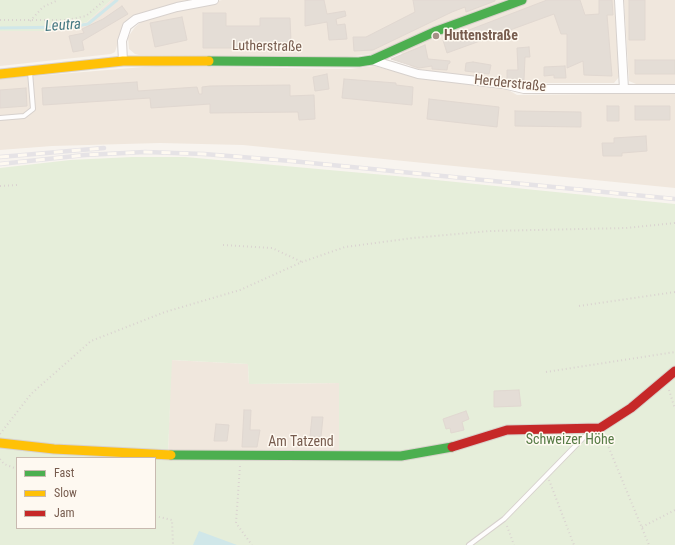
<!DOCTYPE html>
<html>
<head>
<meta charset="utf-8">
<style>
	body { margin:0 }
	#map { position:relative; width:675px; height:545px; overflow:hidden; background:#f8f4ef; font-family:"Roboto Condensed",sans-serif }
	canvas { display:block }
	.legend { position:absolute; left:16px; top:457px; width:140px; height:72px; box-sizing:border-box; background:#fef9f1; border:1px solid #c8bab0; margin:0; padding:5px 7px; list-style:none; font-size:12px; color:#775c4e }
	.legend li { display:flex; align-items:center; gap:8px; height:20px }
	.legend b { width:20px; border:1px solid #c8bab0 }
</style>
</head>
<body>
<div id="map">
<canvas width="675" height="545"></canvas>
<ul class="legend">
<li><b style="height:5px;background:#4caf50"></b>Fast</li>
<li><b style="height:5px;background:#ffc107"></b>Slow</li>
<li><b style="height:5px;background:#c62828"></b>Jam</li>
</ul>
</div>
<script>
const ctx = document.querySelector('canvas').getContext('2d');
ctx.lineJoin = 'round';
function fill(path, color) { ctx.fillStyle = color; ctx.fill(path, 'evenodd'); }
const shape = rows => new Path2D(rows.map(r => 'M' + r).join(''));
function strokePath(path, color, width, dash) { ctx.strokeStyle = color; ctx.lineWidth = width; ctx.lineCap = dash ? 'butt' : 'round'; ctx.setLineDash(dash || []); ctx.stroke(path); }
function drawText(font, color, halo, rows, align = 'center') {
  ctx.font = font + ' "Roboto Condensed",sans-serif'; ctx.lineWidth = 3; ctx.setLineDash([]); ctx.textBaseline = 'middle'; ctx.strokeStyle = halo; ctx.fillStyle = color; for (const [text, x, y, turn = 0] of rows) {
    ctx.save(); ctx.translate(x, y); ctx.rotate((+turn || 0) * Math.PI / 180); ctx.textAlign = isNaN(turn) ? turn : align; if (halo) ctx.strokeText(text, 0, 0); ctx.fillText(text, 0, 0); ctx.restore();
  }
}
const residential = shape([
	[111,0,189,0,142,14,120,36,115,52,111,54,0,66,0,31,56,31,87,22],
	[222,0,615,0,619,77,614,83,532,83,418,71,406,63,397,44,372,54,347,57,139,55,135,54,129,49,128,37,135,27,141,22,149,18],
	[624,0,675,0,675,84,636,84,629,81],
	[155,66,350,69,374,66,418,77,503,87,517,95,675,93,675,188,243,145,160,143,52,146,0,150,0,79],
	[171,360,248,364,249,384,339,383,340,456,168,455]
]);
const green = shape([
	[0,0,111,0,87,22,56,31,0,31],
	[132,157,185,157,396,176,675,204,675,545,0,545,0,446,54,452,167,458,402,459,441,453,440,445,401,453,339,452,339,383,249,384,248,364,172,360,168,452,57,446,0,440,0,168,70,160],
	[17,458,155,458,155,528,17,528]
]);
const water = shape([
	[199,531,237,545,193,545]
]);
const stream = shape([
	[0,28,70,27,88,24,117,0]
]);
const building = shape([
	[305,0,324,0,327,14,345,11,346,16,336,19,337,25,345,24,347,39,329,40,327,22,305,26,305,0],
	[413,0,495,0,495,1,466,12,465,7,452,12,373,50,354,51,353,37,366,37,415,12,413,0],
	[547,0,580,0,585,15,599,14,599,0,612,0,613,15,607,15,612,76,584,75,583,61,567,68,567,34,561,34,554,14,447,53,443,40,547,0],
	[629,0,645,0,645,40,629,40,629,0],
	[122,6,128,14,82,41,84,50,73,52,69,36,84,33,82,29,103,19,122,6],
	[203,13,226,13,226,26,260,26,260,18,290,18,291,42,286,42,286,48,203,48,203,13],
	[182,17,187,40,155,47,150,23,182,17],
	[425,45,428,59,450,61,450,63,448,64,447,70,432,69,432,66,419,68,391,59,425,45],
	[529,47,530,57,525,57,524,80,507,79,507,70,518,70,517,48,529,47],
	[635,60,675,60,675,74,635,74,635,60],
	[473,62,491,65,489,74,465,71,466,63,473,62],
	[565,66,566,78,554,78,554,75,544,76,544,67,565,66],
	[327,74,329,89,315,91,313,77,327,74],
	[344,79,396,83,396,85,413,87,412,105,342,98,344,79],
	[137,82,138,91,197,87,199,94,202,94,202,87,210,86,290,85,290,96,314,95,315,119,299,120,298,112,210,113,210,104,151,108,150,98,43,105,42,88,137,82],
	[26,88,27,106,0,108,0,90,26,88],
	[429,99,499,107,497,127,427,119,429,99],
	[607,106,619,106,619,121,607,121,607,106],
	[635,106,670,106,670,120,635,120,635,106],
	[515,111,581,112,581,127,515,126,515,111],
	[646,136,647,151,622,153,622,156,603,156,602,143,614,143,614,138,646,136],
	[519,390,521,406,494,407,494,391,519,390],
	[244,410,251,410,250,430,260,430,257,447,242,447,244,410],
	[466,411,469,419,462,422,464,430,451,433,450,428,446,429,443,419,466,411],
	[312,417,323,417,321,437,310,436,312,417],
	[216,424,229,425,227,441,214,441,216,424]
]);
const path = shape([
	[0,20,67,20,86,16,105,0],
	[30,21,43,7,58,0],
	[0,186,17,185],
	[223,245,272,248,302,262],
	[579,306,675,292],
	[546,372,675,352],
	[669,390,675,409],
	[0,434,31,394,91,341,165,312,240,290,302,262,345,247,413,238,490,231,626,228,675,223],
	[604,436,649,545],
	[0,459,4,464,17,469],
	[240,466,236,523,252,545],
	[549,480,574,545],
	[155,516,172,520,173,545],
	[507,526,514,545],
	[642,527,675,510]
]);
const lane = shape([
	[0,118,24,116,33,109,30,72],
	[469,545,504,519,585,436,592,432]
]);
const street = shape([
	[619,0,624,89],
	[372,60,418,74,503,84,524,89,675,89],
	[123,61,122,41,127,26,136,19,177,7,214,0]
]);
const fast = shape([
	[209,61,359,62,372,60,434,32,522,0],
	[171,455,401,456,452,447]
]);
const slow = shape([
	[0,74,123,61,209,61],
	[0,443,54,449,171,455]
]);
const jam = shape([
	[452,447,507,430,600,428,631,408,675,371]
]);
const rail = shape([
	[0,157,104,148],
	[0,164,85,155,145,152,204,154,291,161,675,199]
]);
const markers = [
	[436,36,4,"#a49186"]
];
const poiNames = [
	["Huttenstraße",444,36]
];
const streetNames = [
	["Lutherstraße",267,47,1],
	["Herderstraße",510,84,6],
	["Am Tatzend",301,442]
];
const parkNames = [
	["Schweizer Höhe",570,440]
];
const waterNames = [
	["Leutra",63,26,-4]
];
fill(residential, '#f0e7dd');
fill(green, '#e6eeda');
fill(water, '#d0e7e9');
strokePath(stream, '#d0e7e9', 3);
fill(building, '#e4ddd6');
strokePath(building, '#e1d8d1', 1);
strokePath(lane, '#d7d1cd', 6);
strokePath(street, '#d7d1cd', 10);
strokePath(fast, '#d8d1cb', 11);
strokePath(slow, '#d8d1cb', 11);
strokePath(jam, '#d8d1cb', 11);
strokePath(path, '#dad3d0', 2, [1, 3]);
strokePath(lane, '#fefdfd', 4);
strokePath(street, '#fefdfd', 8);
strokePath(fast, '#4caf50', 9);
strokePath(slow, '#ffc107', 9);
strokePath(jam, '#c62828', 9);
strokePath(rail, '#e6e3e6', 4.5);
strokePath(rail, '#fef9f1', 3, [9]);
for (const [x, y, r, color] of markers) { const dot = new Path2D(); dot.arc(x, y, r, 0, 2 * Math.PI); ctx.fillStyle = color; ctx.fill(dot); strokePath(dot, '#fef9f1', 1.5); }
drawText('bold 14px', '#775c4e', '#fef9f1', poiNames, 'left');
drawText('14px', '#775c4e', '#fef9f1', streetNames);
drawText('14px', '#577c46', '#fef9f1', parkNames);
drawText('italic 15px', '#457882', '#fef9f1', waterNames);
</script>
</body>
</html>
